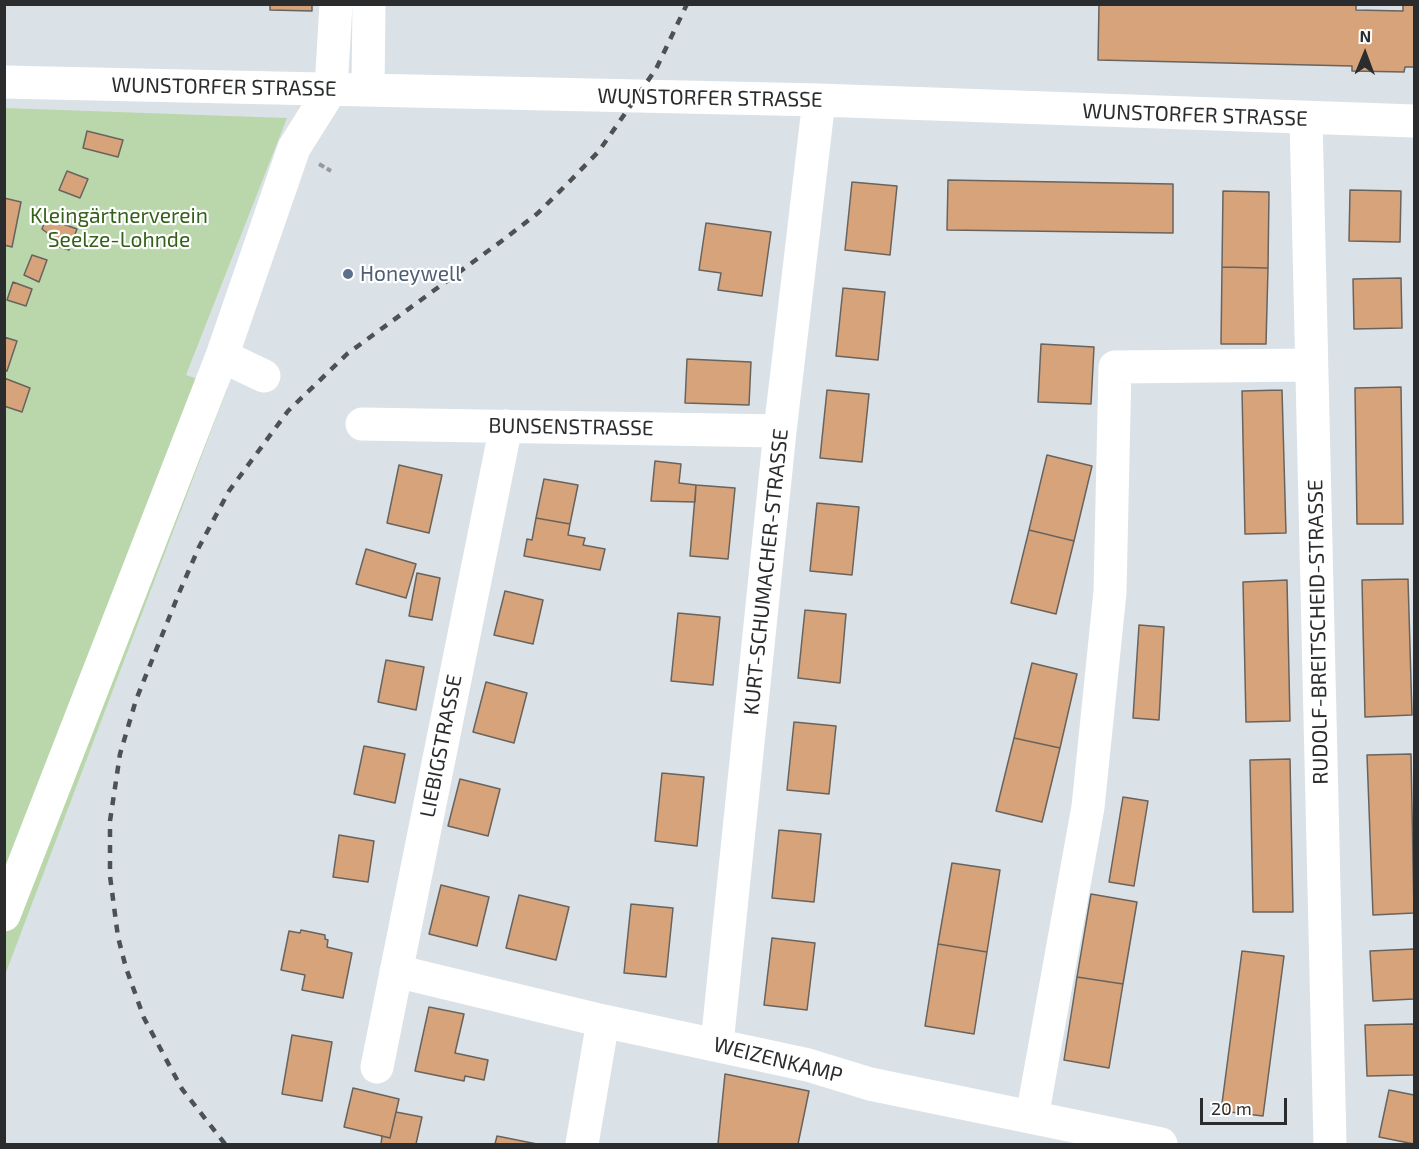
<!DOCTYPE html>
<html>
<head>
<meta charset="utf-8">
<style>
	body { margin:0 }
	#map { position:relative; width:1419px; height:1149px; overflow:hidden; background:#dbe2e7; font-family:"Exo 2",sans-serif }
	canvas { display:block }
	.frame { position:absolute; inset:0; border:6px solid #2a2c2e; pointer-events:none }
	.north { position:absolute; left:1335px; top:24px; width:60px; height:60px; -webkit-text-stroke:4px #fff; paint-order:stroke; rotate:1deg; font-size:16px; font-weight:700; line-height:24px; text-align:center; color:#2a2c2e }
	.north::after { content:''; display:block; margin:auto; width:21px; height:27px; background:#2a2c2e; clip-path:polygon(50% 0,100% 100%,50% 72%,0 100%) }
	.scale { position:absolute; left:1200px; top:1098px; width:87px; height:27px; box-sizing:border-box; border:3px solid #2a2c2e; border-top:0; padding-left:8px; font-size:18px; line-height:21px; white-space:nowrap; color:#2a2c2e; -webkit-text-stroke:4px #fff; paint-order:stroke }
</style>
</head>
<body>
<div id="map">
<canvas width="1419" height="1149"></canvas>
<div class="frame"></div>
<div class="north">N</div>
<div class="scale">20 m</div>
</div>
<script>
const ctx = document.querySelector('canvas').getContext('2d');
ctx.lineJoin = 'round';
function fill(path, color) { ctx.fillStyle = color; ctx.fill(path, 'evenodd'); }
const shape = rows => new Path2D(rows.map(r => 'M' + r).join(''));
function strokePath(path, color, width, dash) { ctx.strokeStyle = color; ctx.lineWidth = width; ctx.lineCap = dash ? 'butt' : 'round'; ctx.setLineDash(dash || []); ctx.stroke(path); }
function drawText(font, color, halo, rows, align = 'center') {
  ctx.font = font + ' "Exo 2",sans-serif'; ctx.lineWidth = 4.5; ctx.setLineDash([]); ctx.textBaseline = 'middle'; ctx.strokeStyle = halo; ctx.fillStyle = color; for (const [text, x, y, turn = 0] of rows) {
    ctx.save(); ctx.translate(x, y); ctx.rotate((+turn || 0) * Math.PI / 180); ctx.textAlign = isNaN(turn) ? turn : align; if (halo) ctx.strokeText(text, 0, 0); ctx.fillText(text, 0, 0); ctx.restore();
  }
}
const green = shape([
	[5,108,287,118,186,375,227,389,5,975]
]);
const building = shape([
	[270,4,312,4,312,11,270,10,270,4],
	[1099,4,1356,4,1356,10,1403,11,1403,4,1414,4,1414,67,1405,67,1404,72,1352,71,1352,66,1098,60,1099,4],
	[87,131,123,140,118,157,83,148,87,131],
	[67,171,88,179,80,198,59,190,67,171],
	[948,180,1173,184,1173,233,947,230,948,180],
	[852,182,897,186,890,255,845,250,852,182],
	[1350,190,1401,191,1400,242,1349,241,1350,190],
	[1223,191,1269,192,1268,268,1222,267,1223,191],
	[4,198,21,202,12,247,4,245,4,198],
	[46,218,77,229,69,250,56,246,58,241,42,229,46,218],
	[706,223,771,232,762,296,718,290,721,273,699,270,706,223],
	[32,255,47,260,39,282,24,275,32,255],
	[1222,267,1268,268,1266,344,1221,344,1222,267],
	[1401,278,1402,328,1354,329,1353,279,1401,278],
	[13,282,32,289,26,306,7,300,13,282],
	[843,288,885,292,878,360,836,356,843,288],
	[4,337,17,341,7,371,4,370,4,337],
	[1041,344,1094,347,1091,404,1038,402,1041,344],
	[687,359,751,362,749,405,685,403,687,359],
	[4,378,30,388,22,412,4,406,4,378],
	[1401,387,1403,524,1357,524,1355,388,1401,387],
	[827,390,869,394,862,462,820,458,827,390],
	[1282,390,1286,533,1245,534,1242,391,1282,390],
	[1047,455,1092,466,1074,541,1029,530,1047,455],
	[655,461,681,464,679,483,696,485,695,502,651,501,655,461],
	[399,465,442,475,429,533,387,523,399,465],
	[544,479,578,485,570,524,536,518,544,479],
	[696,485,735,488,728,559,690,556,696,485],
	[817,503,859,507,852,575,810,571,817,503],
	[536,518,570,524,568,535,585,538,583,545,605,549,600,570,524,556,527,539,532,540,536,518],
	[1029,530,1074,541,1056,614,1011,603,1029,530],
	[366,549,416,564,406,598,356,584,366,549],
	[417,573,440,578,432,620,409,616,417,573],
	[1408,579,1412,715,1365,717,1362,580,1408,579],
	[1287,580,1290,721,1246,722,1243,582,1287,580],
	[505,591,543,600,533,644,494,635,505,591],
	[805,610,846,614,840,683,798,678,805,610],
	[678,613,720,617,713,685,671,681,678,613],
	[1139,625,1164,627,1159,720,1133,718,1139,625],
	[386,660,424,667,416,710,378,702,386,660],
	[1032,663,1077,674,1060,748,1014,738,1032,663],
	[486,682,527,693,514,743,473,732,486,682],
	[794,722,836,726,829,794,787,790,794,722],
	[1014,738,1060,748,1042,822,996,811,1014,738],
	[364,746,405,754,395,803,354,794,364,746],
	[1411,754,1414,913,1373,915,1367,755,1411,754],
	[1290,759,1293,912,1253,912,1250,760,1290,759],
	[662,773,704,777,697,846,655,841,662,773],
	[460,779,500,789,488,836,448,826,460,779],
	[1123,797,1148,801,1134,886,1109,882,1123,797],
	[779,830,821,834,814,902,772,898,779,830],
	[339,835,374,841,368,882,333,877,339,835],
	[952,863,1000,870,987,952,938,944,952,863],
	[441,885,489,897,477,946,429,934,441,885],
	[1091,894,1137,902,1123,984,1077,977,1091,894],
	[519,895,569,907,556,960,506,948,519,895],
	[631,904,673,908,666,977,624,973,631,904],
	[301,930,325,935,325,939,328,940,327,947,352,953,343,998,302,990,305,975,281,970,289,931,300,933,301,930],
	[772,938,815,943,807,1010,764,1005,772,938],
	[938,944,987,952,974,1034,925,1026,938,944],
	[1414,949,1414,999,1373,1001,1370,951,1414,949],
	[1242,951,1284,956,1263,1116,1221,1111,1242,951],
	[1077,977,1123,984,1109,1068,1064,1060,1077,977],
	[429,1007,464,1014,455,1053,488,1060,484,1080,465,1076,464,1081,415,1071,429,1007],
	[1414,1024,1414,1075,1367,1076,1365,1025,1414,1024],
	[292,1035,332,1042,322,1101,282,1094,292,1035],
	[725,1074,809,1091,798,1144,718,1144,725,1074],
	[353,1088,399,1099,390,1138,344,1127,353,1088],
	[1389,1090,1414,1095,1414,1144,1379,1137,1389,1090],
	[396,1112,422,1117,416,1144,381,1144,382,1136,390,1138,396,1112],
	[497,1136,537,1144,495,1144,497,1136]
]);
const path = shape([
	[319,164,331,171]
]);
const minor = shape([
	[4,82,819,100,1414,121],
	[368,89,369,4],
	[1306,119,1330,1144],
	[264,376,222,356,294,148,331,89,336,4],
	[362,424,780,431],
	[4,915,222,356],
	[396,971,603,1021,808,1065,870,1084,1161,1144],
	[717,1044,780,431,819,100],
	[377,1067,506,426],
	[1032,1117,1088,807,1110,592,1115,367,1311,365],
	[582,1144,603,1021]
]);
const rail = shape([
	[225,1144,182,1089,144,1018,126,968,118,937,110,876,110,821,120,754,136,700,179,593,199,547,229,491,288,411,347,354,503,240,538,213,571,180,599,151,656,69,687,4]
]);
const markers = [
	[348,274,6,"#5c6f8a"]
];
const streetNames = [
	["WUNSTORFER STRASSE",224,87,1],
	["WUNSTORFER STRASSE",710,98,1],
	["WUNSTORFER STRASSE",1195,115,2],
	["BUNSENSTRASSE",571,427,1],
	["KURT-SCHUMACHER-STRASSE",766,572,-84],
	["RUDOLF-BREITSCHEID-STRASSE",1318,632,-91],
	["LIEBIGSTRASSE",441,746,-79],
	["WEIZENKAMP",778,1060,14]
];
const parkNames = [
	["Kleingärtnerverein",119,216],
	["Seelze-Lohnde",119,240]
];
const serviceNames = [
	["Honeywell",360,274]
];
fill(green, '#bad7ac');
fill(building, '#d6a37b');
strokePath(building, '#69635e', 1.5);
strokePath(path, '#959a9e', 4, [6, 3]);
strokePath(minor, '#fff', 33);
strokePath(rail, '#4e5153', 4.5, [8, 8]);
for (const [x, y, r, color] of markers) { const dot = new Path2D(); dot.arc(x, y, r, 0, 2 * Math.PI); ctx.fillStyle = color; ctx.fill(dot); strokePath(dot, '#fff', 2); }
drawText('21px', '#2a2c2e', '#fff', streetNames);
drawText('21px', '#356019', '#fff', parkNames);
drawText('21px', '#4e5e75', '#fff', serviceNames, 'left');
</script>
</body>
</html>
